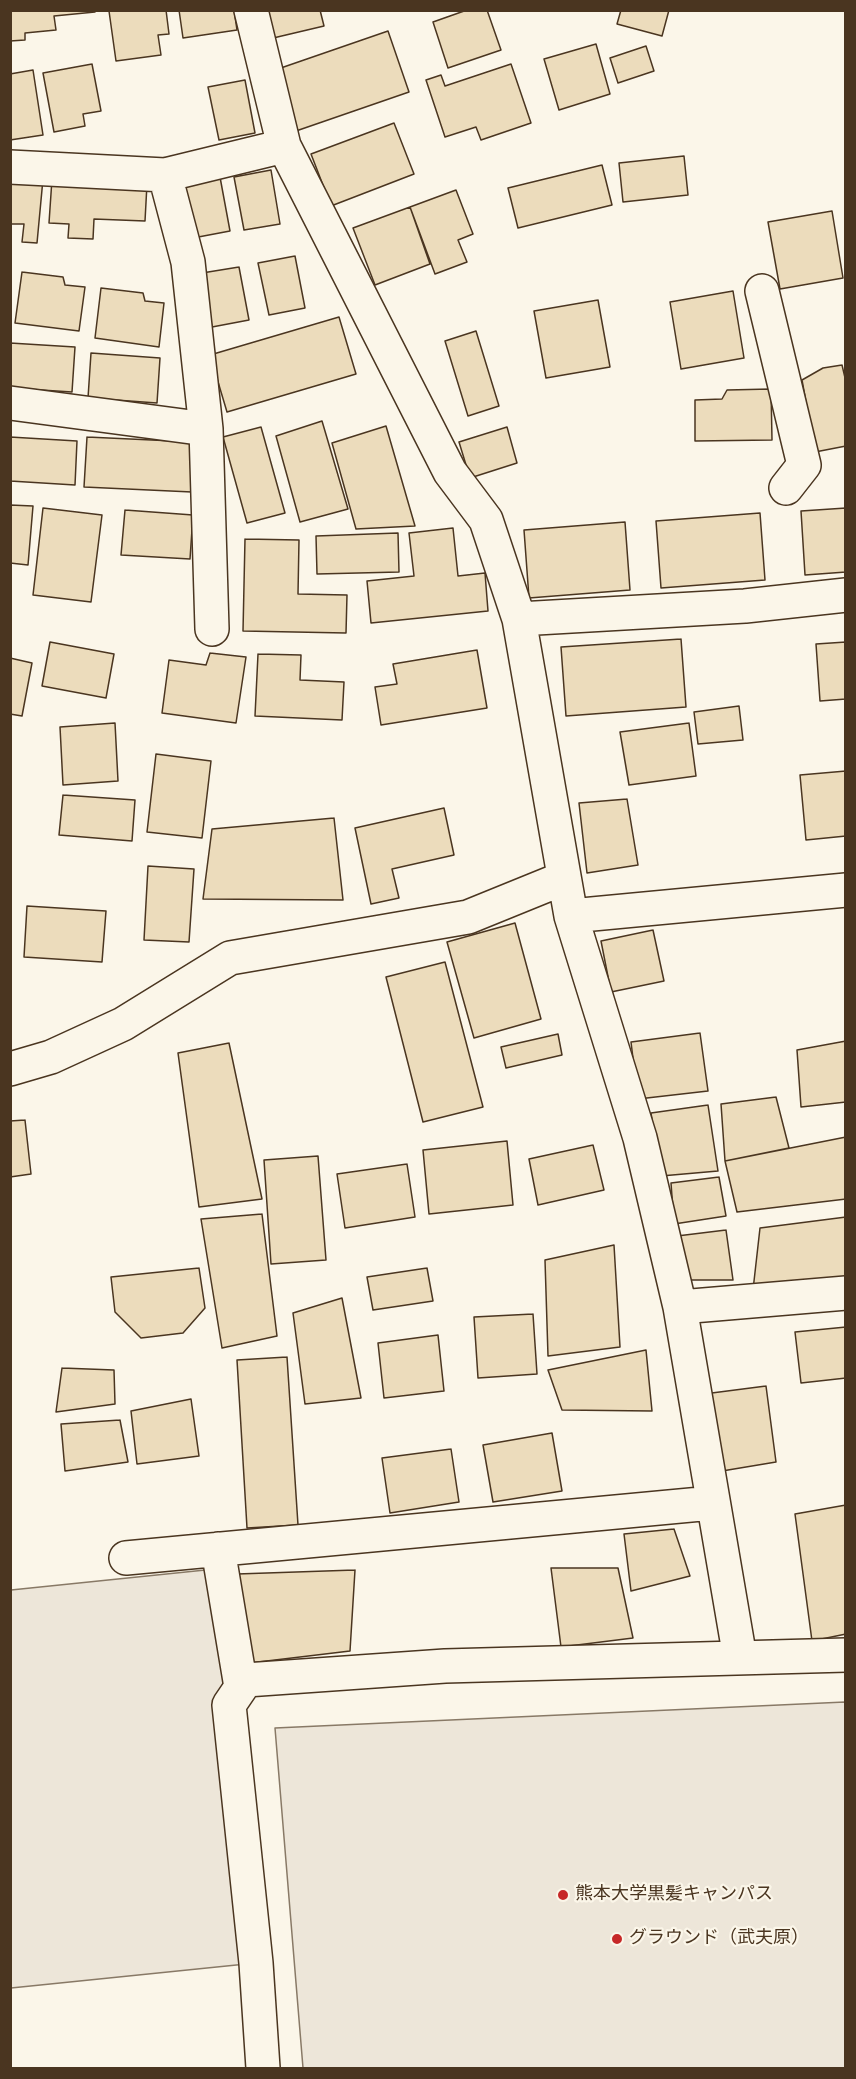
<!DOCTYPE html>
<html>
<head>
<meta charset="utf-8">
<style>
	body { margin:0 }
	#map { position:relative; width:856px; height:2079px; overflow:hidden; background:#fbf6e9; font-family:Jost,sans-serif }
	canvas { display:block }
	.frame { position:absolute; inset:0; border:12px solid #4a3520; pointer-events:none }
</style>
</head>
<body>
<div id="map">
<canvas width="856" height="2079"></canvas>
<div class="frame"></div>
</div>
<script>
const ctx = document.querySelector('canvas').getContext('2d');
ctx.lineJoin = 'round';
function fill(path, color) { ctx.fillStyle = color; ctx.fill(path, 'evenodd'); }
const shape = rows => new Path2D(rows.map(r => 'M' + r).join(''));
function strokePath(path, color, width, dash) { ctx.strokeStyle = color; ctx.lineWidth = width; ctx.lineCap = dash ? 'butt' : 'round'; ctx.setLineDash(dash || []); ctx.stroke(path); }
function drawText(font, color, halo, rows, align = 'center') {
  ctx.font = font + ' Jost,"Noto Sans JP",sans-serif'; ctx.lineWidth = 4.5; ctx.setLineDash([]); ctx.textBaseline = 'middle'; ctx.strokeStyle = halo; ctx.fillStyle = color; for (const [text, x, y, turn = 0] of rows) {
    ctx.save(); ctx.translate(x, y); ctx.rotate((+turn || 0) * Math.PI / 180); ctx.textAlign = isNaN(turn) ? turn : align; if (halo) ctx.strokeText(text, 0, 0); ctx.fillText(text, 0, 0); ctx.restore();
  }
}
const green = shape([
	[215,1569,256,1963,11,1988,11,1590,215,1569],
	[845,1702,845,2068,303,2068,275,1728,845,1702]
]);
const building = shape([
	[10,10,95,10,95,12,54,16,56,30,25,33,25,40,10,41,10,10],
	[166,10,169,34,158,35,161,55,116,61,109,11,166,10],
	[179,10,234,10,237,30,183,38,179,10],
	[262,10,320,10,324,26,269,39,262,10],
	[467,10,487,10,501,50,448,68,433,22,467,10],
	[621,10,669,10,662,36,617,24,621,10],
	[388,31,409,92,296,131,275,70,388,31],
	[596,44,610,94,559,110,544,59,596,44],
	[646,46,654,71,618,83,610,58,646,46],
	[92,64,101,111,83,114,85,126,54,132,43,73,92,64],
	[511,64,531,123,481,140,476,127,445,137,426,80,441,75,445,86,511,64],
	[33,70,43,135,10,140,10,74,33,70],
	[245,80,255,133,219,140,208,87,245,80],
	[394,123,414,174,331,206,311,154,394,123],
	[684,156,688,195,623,202,619,163,684,156],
	[602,165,612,205,518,228,508,188,602,165],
	[271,170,280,224,244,230,234,177,271,170],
	[10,176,43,179,37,243,22,242,24,224,10,224,10,176],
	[220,177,230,231,193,238,183,184,220,177],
	[52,179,147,184,145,221,94,219,93,239,68,238,69,224,49,223,52,179],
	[456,190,473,234,458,240,467,262,435,274,410,207,456,190],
	[410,207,430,264,375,285,353,228,410,207],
	[832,211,843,278,780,289,768,222,832,211],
	[295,256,305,308,269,315,258,263,295,256],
	[239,267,249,320,212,327,202,273,239,267],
	[22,272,63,277,65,285,85,287,79,331,15,323,22,272],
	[101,288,143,293,145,301,164,303,159,347,95,338,101,288],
	[733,291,744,358,681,369,670,302,733,291],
	[598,300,610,367,546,378,534,311,598,300],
	[339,317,356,374,227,412,210,355,339,317],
	[476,331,499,406,468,416,445,341,476,331],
	[10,343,75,347,72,392,10,388,10,343],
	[91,353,160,358,157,403,88,398,91,353],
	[842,365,846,382,846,446,815,452,802,380,823,368,842,365],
	[771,389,772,440,695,441,695,400,722,399,727,390,771,389],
	[322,421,348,509,300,522,276,436,322,421],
	[386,426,415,526,356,529,332,443,386,426],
	[261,427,285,513,247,523,223,437,261,427],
	[507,427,517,463,470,478,459,442,507,427],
	[10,437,77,441,75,485,10,481,10,437],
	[87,437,195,442,192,492,84,487,87,437],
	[10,505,33,506,28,565,10,563,10,505],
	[43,508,102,515,91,602,33,595,43,508],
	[846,508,846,572,805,575,801,511,846,508],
	[125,510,193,515,190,559,121,555,125,510],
	[760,513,765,580,661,588,656,521,760,513],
	[625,522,630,590,529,598,524,530,625,522],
	[453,528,458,576,485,573,488,611,371,623,367,581,414,576,409,533,453,528],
	[398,533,399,572,317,574,316,536,398,533],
	[245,539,299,540,298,594,347,595,346,633,243,631,245,539],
	[681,639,686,707,566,716,561,647,681,639],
	[50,642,114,654,106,698,42,686,50,642],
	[846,642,846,699,820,701,816,644,846,642],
	[477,650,487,708,381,725,375,687,397,684,393,664,477,650],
	[210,653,246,657,236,723,162,713,169,660,206,665,210,653],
	[258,654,301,655,300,680,344,682,342,720,255,716,258,654],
	[10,658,32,663,22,716,10,714,10,658],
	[739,706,743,740,698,744,694,712,739,706],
	[115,723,118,781,63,785,60,727,115,723],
	[689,723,696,776,629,785,620,732,689,723],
	[156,754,211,761,202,838,147,832,156,754],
	[846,771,846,836,806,840,800,775,846,771],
	[63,795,135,800,132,841,59,835,63,795],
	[627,799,638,865,587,873,579,803,627,799],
	[444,808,454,855,392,869,399,898,371,904,355,828,444,808],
	[334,818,343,900,203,899,212,829,334,818],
	[148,866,194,869,189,942,144,940,148,866],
	[27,906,106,911,102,962,24,957,27,906],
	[515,923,541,1019,474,1038,447,942,515,923],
	[653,930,664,981,611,992,601,941,653,930],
	[445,962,483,1107,423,1122,386,977,445,962],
	[700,1033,708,1091,638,1099,631,1042,700,1033],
	[558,1034,562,1055,506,1068,501,1047,558,1034],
	[846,1041,846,1102,801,1107,797,1050,846,1041],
	[229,1043,262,1199,199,1207,178,1053,229,1043],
	[776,1097,789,1148,725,1161,721,1104,776,1097],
	[708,1105,718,1171,661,1176,651,1113,708,1105],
	[25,1120,31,1174,10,1177,10,1121,25,1120],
	[846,1137,846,1199,737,1212,725,1161,846,1137],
	[507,1141,513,1205,429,1214,423,1150,507,1141],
	[593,1145,604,1190,538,1205,529,1159,593,1145],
	[318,1156,326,1260,271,1264,264,1160,318,1156],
	[407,1164,415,1217,345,1228,337,1174,407,1164],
	[719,1177,726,1216,674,1224,671,1183,719,1177],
	[262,1214,277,1336,222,1348,201,1219,262,1214],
	[846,1217,846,1280,753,1290,760,1228,846,1217],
	[726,1230,733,1280,685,1280,677,1236,726,1230],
	[614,1245,620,1347,548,1356,545,1260,614,1245],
	[199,1268,205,1308,183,1333,141,1338,115,1312,111,1277,199,1268],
	[427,1268,433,1301,373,1310,367,1277,427,1268],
	[342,1298,361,1398,305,1404,293,1313,342,1298],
	[533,1314,537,1374,478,1378,474,1317,533,1314],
	[846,1327,846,1378,801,1383,795,1332,846,1327],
	[438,1335,444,1391,384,1398,378,1343,438,1335],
	[646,1350,652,1411,562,1410,548,1370,646,1350],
	[287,1357,298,1525,247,1528,237,1360,287,1357],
	[62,1368,114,1370,115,1404,56,1412,62,1368],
	[766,1386,776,1462,716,1472,704,1394,766,1386],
	[191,1399,199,1456,137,1464,131,1411,191,1399],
	[120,1420,128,1462,65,1471,61,1424,120,1420],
	[552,1433,562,1491,493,1502,483,1445,552,1433],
	[451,1449,459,1502,390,1513,382,1458,451,1449],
	[846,1505,846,1634,812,1641,795,1514,846,1505],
	[674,1529,690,1576,631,1591,624,1534,674,1529],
	[551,1568,618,1568,633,1638,561,1647,551,1568],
	[355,1570,350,1651,250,1663,237,1574,355,1570]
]);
const street = shape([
	[251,10,284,146,450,472,486,520,519,619,571,916,640,1138,680,1307,740,1658],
	[10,167,165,175,284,146],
	[165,175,188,262,206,429,212,629],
	[762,291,804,465,786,488],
	[10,403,206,429],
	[519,619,745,606,846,595],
	[571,916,846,890],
	[10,1069,51,1057,123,1024,230,958,468,917,564,878],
	[680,1307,846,1293],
	[218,1549,241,1687],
	[126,1558,712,1503],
	[263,2068,256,1963,229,1705,246,1680,445,1666,846,1655]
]);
const markers = [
	[563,1895,6,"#c62828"],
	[617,1939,6,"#c62828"]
];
const poiNames = [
	["熊本大学黒髪キャンパス",575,1895],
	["グラウンド（武夫原）",629,1939]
];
fill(green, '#ede6d9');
strokePath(green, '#887966', 1.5);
fill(building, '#ecdcbc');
strokePath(building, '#4a3520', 1.5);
strokePath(street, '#4a3520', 36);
strokePath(street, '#fbf6e9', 33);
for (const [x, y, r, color] of markers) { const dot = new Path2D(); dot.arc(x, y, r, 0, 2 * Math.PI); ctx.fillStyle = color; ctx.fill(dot); strokePath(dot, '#fbf6e9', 2); }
drawText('18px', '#4a3520', '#fbf6e9', poiNames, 'left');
</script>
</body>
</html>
